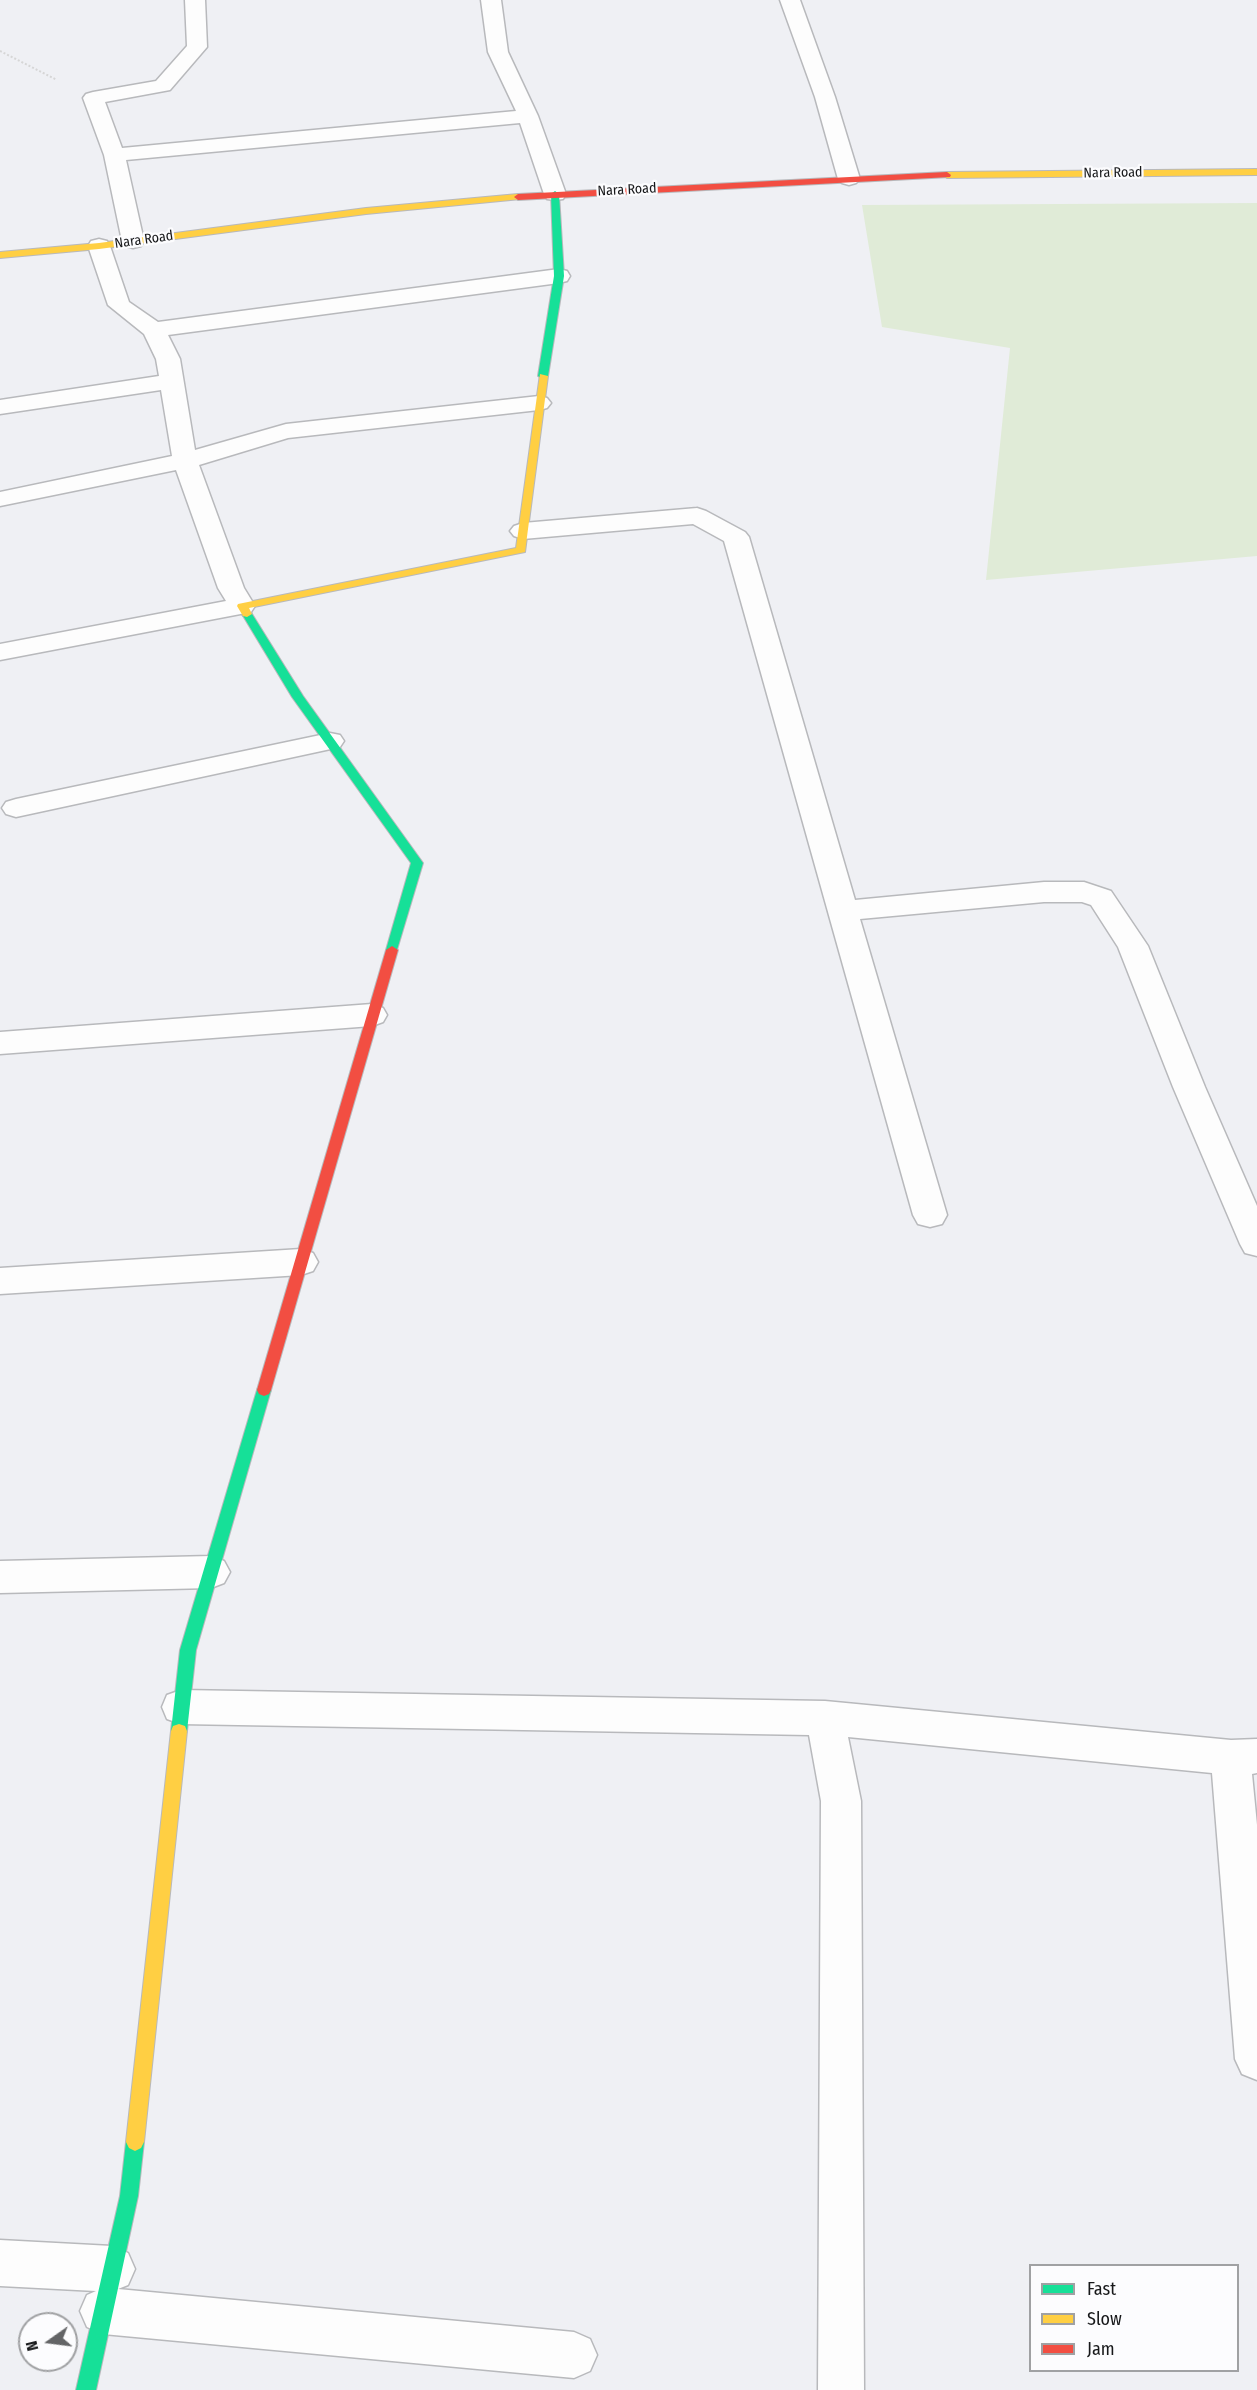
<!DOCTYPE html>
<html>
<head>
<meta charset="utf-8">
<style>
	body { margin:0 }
	#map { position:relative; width:1257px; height:2390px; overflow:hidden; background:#eff0f4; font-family:"Fira Sans Condensed",sans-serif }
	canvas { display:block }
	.legend { position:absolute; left:1029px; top:2264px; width:210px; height:108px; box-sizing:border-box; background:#fcfcfe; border:2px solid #a0a1a3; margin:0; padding:8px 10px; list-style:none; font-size:18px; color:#17181a }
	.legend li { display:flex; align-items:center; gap:12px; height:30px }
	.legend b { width:30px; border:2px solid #a0a1a3 }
	.north { position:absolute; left:18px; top:2312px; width:60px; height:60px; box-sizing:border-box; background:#fcfcfe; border:2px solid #a0a1a3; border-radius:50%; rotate:256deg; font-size:16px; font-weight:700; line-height:24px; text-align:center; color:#17181a }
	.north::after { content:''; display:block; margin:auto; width:21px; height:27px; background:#636466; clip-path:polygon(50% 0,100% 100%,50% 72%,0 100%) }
</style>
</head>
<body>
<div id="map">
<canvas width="1257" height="2390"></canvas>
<ul class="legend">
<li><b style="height:8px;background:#16e098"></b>Fast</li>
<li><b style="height:8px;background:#ffcf43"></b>Slow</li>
<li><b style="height:8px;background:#f24e42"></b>Jam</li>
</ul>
<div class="north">N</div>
</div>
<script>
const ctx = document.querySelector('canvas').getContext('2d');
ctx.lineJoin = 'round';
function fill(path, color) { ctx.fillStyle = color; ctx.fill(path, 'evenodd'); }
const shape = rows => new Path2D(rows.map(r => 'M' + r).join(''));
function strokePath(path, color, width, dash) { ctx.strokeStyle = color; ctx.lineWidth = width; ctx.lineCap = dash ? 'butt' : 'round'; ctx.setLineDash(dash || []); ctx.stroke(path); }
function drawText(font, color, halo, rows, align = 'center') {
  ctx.font = font + ' "Fira Sans Condensed",sans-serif'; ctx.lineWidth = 4.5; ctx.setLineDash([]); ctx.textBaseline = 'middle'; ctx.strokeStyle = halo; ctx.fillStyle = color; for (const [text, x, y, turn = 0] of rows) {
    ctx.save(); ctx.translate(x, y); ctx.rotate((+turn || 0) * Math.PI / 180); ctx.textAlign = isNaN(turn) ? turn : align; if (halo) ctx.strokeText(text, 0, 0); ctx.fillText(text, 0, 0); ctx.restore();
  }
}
const green = shape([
	[1257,203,1257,556,986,580,1010,348,882,327,862,205]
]);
const path = shape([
	[0,51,57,80]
]);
const street = shape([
	[185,0,205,0,207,47,170,90,105,102,122,148,516,111,488,52,481,0,501,0,508,52,538,116,566,194,563,199,555,200,547,199,544,194,520,123,126,160,144,241,141,246,133,248,125,246,122,241,104,155,83,98,86,94,93,92,156,81,187,46,185,0],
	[780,0,800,0,835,97,860,179,856,183,849,185,842,183,838,179,815,97,780,0],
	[99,239,107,241,110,246,129,302,158,322,559,269,567,271,570,276,567,281,559,283,168,335,180,359,195,450,286,424,539,396,547,398,551,403,547,408,539,410,288,438,199,465,244,588,255,606,251,612,0,660,0,644,226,601,218,588,176,470,0,506,0,492,172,456,161,390,0,414,0,400,159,376,156,359,144,334,108,305,88,246,91,241,99,239],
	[697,508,706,511,745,532,749,537,855,900,1044,882,1084,882,1111,891,1148,946,1205,1087,1257,1206,1257,1256,1245,1253,1240,1244,1173,1087,1118,947,1091,905,1082,902,1044,902,860,919,947,1215,942,1224,930,1227,918,1224,913,1215,724,541,693,524,523,539,514,536,510,531,514,526,523,523,697,508],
	[330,733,340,735,344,741,340,747,16,817,6,814,2,808,6,802,16,799,330,733],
	[372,1004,383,1008,387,1015,383,1022,372,1026,0,1054,0,1032,372,1004],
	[301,1249,313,1253,318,1262,313,1271,301,1275,0,1294,0,1268,301,1249],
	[211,1556,224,1561,230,1572,224,1583,211,1588,0,1593,0,1561,211,1556],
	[181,1690,825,1701,1231,1740,1257,1739,1257,1773,1252,1774,1257,1825,1257,2080,1242,2074,1235,2059,1212,1773,848,1737,861,1801,864,2390,818,2390,821,1801,809,1735,181,1724,167,1719,162,1707,167,1695,181,1690],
	[0,2240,112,2246,128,2253,135,2269,128,2285,118,2289,574,2332,590,2339,597,2355,590,2371,574,2378,103,2334,87,2327,80,2311,87,2295,96,2291,0,2286,0,2240]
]);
const fast = shape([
	[555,191,559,194,564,276,548,376,543,379,538,376,554,276,551,194,555,191],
	[247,611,252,614,303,696,423,863,396,953,392,954,386,950,411,863,292,697,242,614,247,611],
	[264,1384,269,1386,271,1390,196,1650,187,1731,185,1736,179,1738,173,1736,171,1731,180,1650,257,1390,259,1386,264,1384],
	[135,2133,141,2136,144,2142,138,2196,96,2390,76,2390,120,2196,126,2142,129,2136,135,2133]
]);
const slow = shape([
	[1257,169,1257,175,947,178,943,175,947,172,1257,169],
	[518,194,522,197,521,199,366,214,99,249,0,258,0,252,99,243,366,208,518,194],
	[540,374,548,376,525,552,249,608,252,614,247,617,243,616,237,606,238,604,516,548,540,374],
	[179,1724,185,1726,187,1731,144,2142,141,2148,135,2151,129,2148,126,2142,171,1731,173,1726,179,1724]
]);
const jam = shape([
	[947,172,951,175,950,177,518,200,514,197,518,194,947,172],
	[392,946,398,950,271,1390,269,1394,264,1396,259,1394,257,1390,386,950,392,946]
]);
const farStreetnames = [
	["Nara Road",1113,173,-1],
	["Nara Road",627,190,-3],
	["Nara Road",144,240,-8]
];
fill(green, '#e0ebd7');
strokePath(street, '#b8b9bc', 3);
strokePath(fast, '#b8b9bc', 2);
strokePath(slow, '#b8b9bc', 2);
strokePath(jam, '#b8b9bc', 2);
strokePath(path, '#d6d6d6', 2, [2, 2]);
fill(street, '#fdfdfd');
fill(fast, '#16e098');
fill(slow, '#ffcf43');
fill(jam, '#f24e42');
drawText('14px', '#17181a', '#fcfcfe', farStreetnames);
</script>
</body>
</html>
